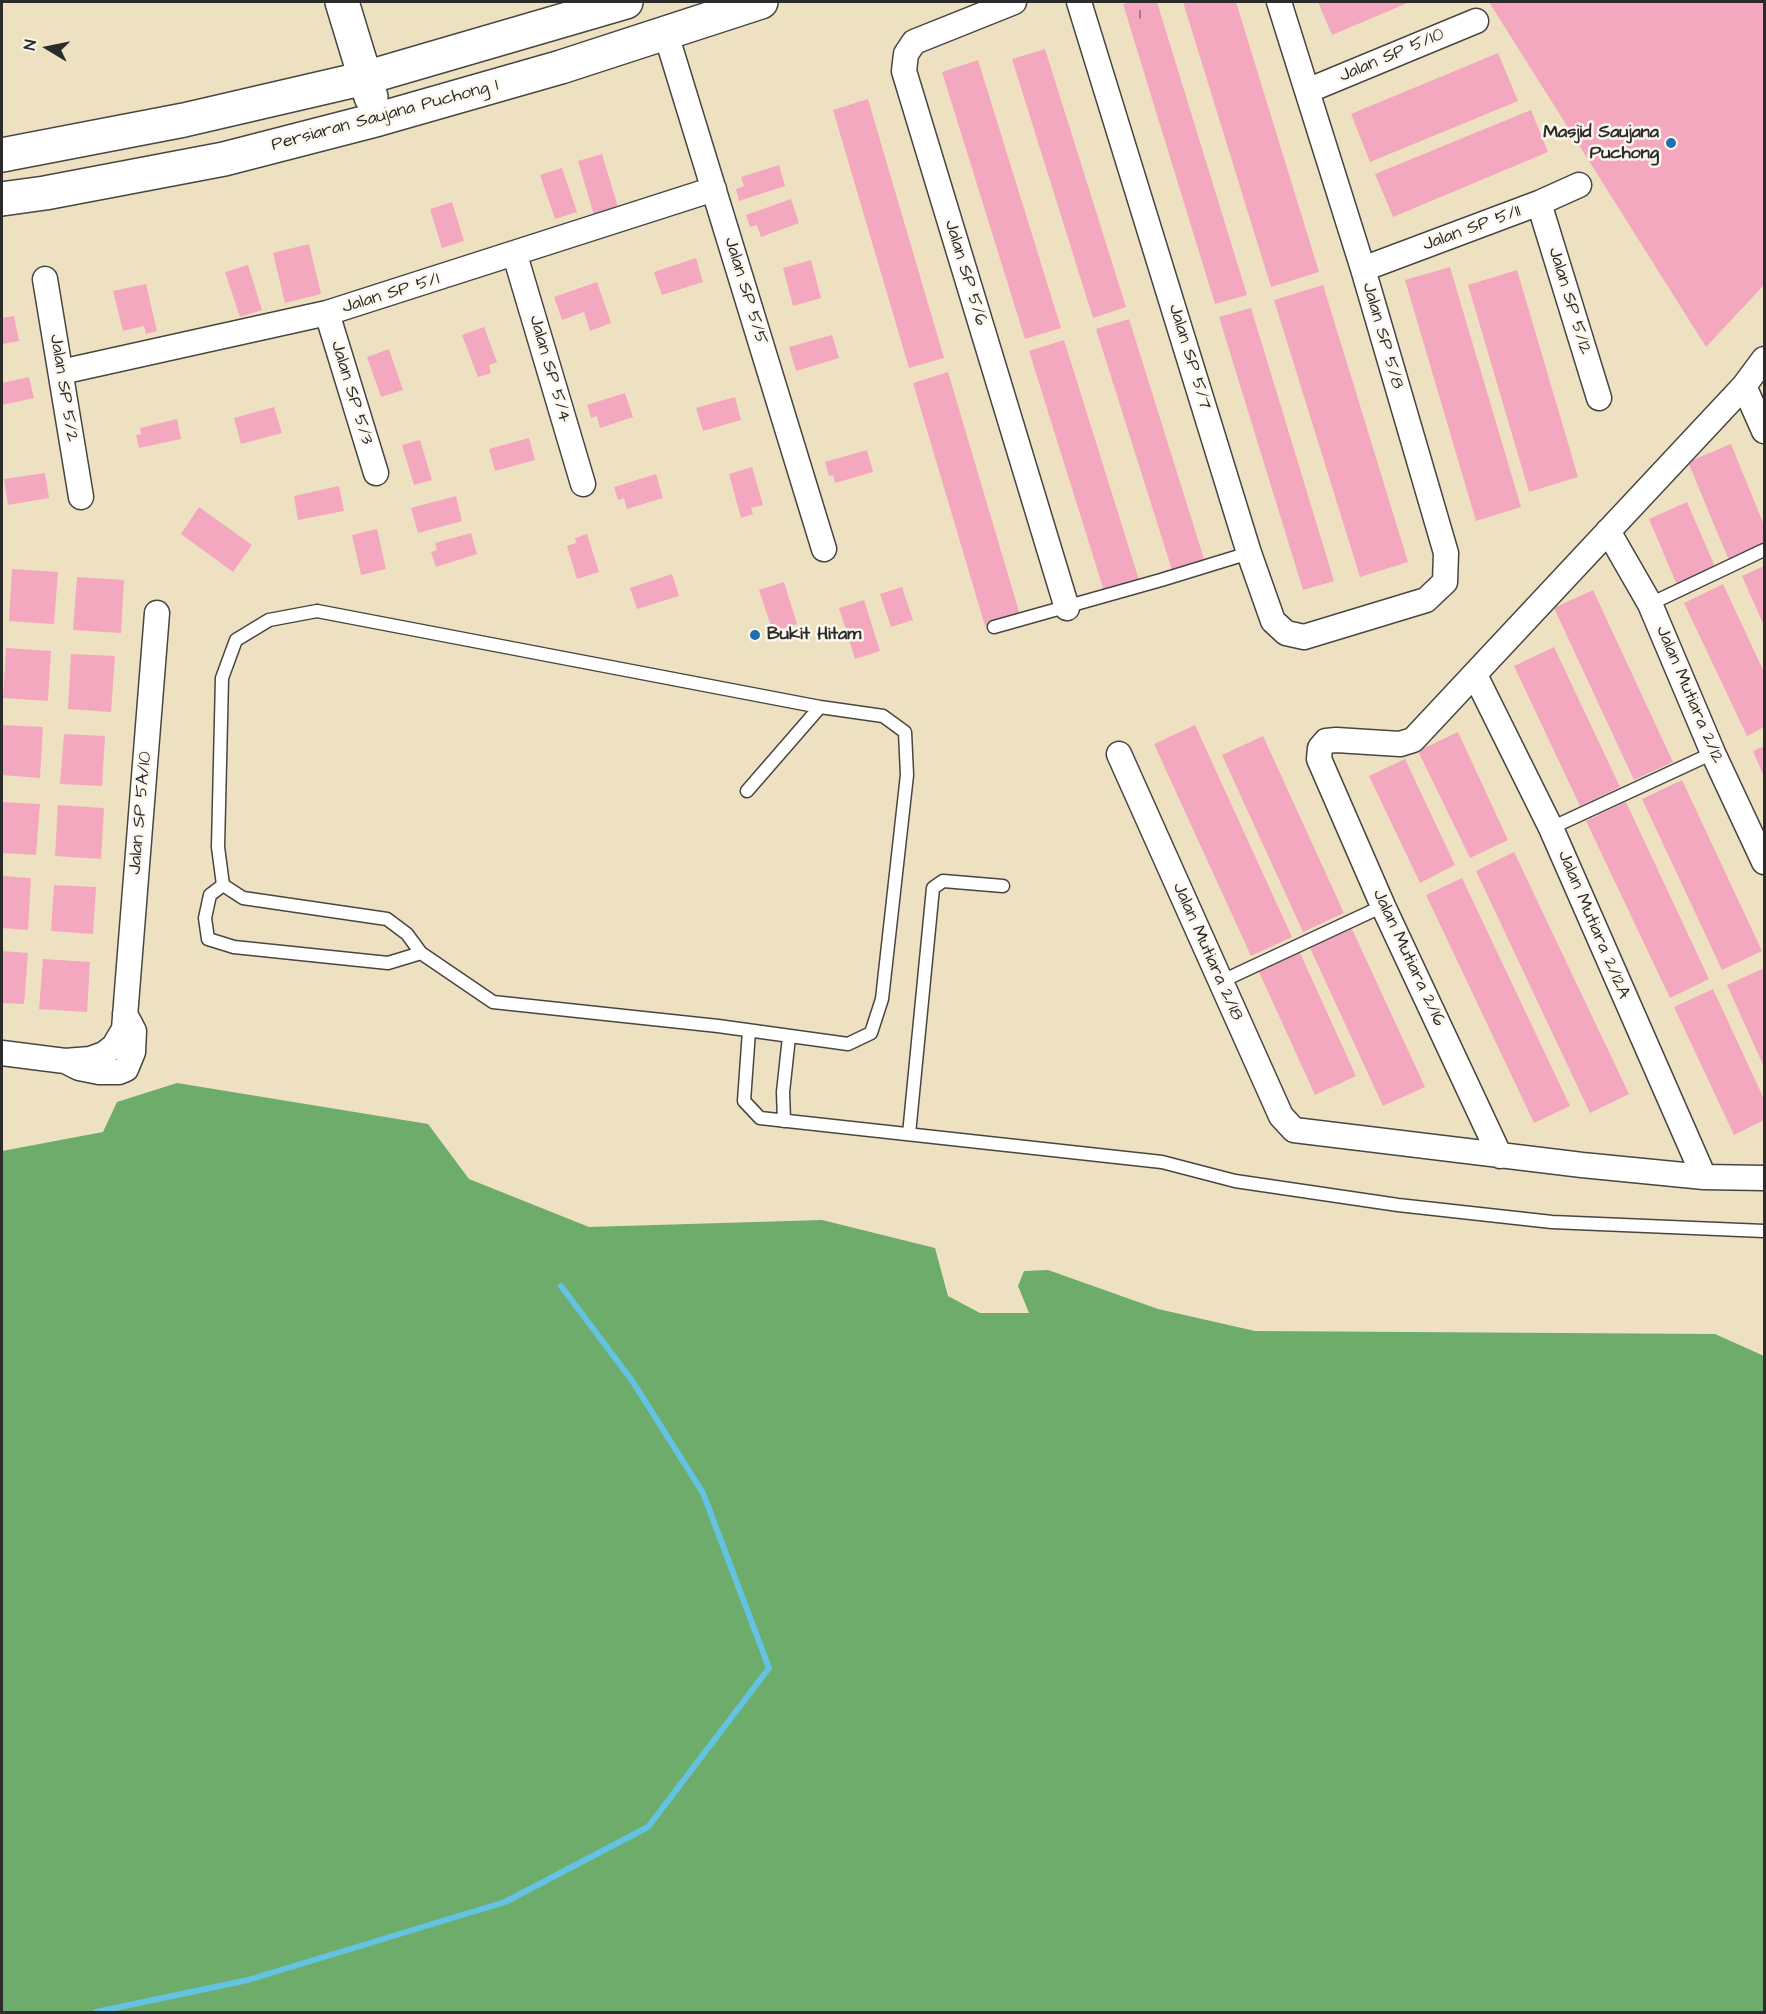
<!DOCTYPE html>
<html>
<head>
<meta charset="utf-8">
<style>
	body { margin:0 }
	#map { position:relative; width:1766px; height:2014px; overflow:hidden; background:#eee1c1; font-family:"Architects Daughter",sans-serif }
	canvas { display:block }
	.frame { position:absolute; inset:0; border:3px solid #2b2b2b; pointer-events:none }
	.north { position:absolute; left:18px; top:18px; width:60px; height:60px; -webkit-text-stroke:4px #fbf7ec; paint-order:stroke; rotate:280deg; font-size:16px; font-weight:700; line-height:24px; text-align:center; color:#2b2b2b }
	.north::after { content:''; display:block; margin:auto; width:21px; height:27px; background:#2b2b2b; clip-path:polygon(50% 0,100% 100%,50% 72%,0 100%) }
</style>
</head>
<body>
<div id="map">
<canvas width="1766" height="2014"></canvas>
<div class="frame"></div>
<div class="north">N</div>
</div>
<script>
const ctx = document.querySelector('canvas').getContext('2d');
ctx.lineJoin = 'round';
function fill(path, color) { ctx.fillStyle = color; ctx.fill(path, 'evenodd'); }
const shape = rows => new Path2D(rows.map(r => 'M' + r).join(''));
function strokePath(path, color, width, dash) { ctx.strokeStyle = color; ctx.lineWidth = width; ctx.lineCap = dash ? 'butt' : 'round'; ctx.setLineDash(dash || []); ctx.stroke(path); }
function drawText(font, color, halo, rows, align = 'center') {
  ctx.font = font + ' "Architects Daughter",sans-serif'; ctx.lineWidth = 5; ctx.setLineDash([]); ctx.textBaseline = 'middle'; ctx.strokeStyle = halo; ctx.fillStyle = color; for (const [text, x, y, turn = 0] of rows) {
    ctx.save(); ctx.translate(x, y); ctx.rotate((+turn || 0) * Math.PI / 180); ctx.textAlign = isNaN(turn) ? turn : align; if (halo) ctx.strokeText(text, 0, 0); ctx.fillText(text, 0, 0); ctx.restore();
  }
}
const forest = shape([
	[177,1083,428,1124,469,1179,589,1227,822,1220,935,1248,948,1296,980,1313,1029,1313,1018,1286,1024,1271,1048,1270,1158,1309,1255,1331,1715,1334,1764,1356,1764,2012,2,2012,2,1151,103,1132,117,1102]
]);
const stream = shape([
	[96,2012,248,1980,505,1902,648,1827,769,1668,703,1493,633,1382,561,1286]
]);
const building = shape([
	[1131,2,1157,2,1247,295,1215,304,1123,4],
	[1183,2,1236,2,1319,272,1271,287],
	[1318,2,1410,2,1332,35],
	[1489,2,1764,2,1764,285,1706,347],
	[1045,49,1126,307,1093,318,1012,59],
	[1498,53,1518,101,1370,162,1351,114],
	[978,60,1061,328,1025,339,942,72],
	[868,99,944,358,909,368,833,110],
	[1531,110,1548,152,1393,217,1375,174],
	[602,154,618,207,594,215,578,161],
	[779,165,785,186,739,201,736,189,744,186,741,177],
	[562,168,577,212,555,219,540,175],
	[791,199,799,223,761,237,757,225,750,227,746,215],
	[452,202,464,241,442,248,430,209],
	[309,244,321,294,285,303,273,253],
	[696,258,703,282,662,295,654,272],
	[811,260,821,298,793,306,783,268],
	[248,265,262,310,240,317,225,272],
	[1450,267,1521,507,1476,521,1405,280],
	[1517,270,1578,477,1529,492,1468,285],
	[597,282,611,323,590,331,584,312,562,320,554,297],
	[146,284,157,331,146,334,144,326,123,331,113,291],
	[1323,285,1408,562,1360,577,1274,300],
	[1251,308,1334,581,1303,590,1219,317],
	[14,316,19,341,2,344,2,318],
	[1129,319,1204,559,1172,570,1096,329],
	[484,327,497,362,489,365,491,373,478,377,462,335],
	[832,335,839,358,796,371,789,347],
	[1064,340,1139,580,1104,591,1029,351],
	[389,349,403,390,381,397,367,357],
	[948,372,1020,615,985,626,913,383],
	[29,377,34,398,2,405,2,383],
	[625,393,633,417,600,428,597,416,591,418,587,405],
	[735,397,741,420,703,431,696,408],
	[274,407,282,433,241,444,234,418],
	[177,419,181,439,139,448,136,435,141,434,140,428],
	[529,438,535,460,495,471,489,449],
	[420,440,432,480,414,485,402,445],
	[1731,444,1764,525,1764,549,1730,563,1688,462],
	[867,450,873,472,835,483,833,475,829,476,825,462],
	[752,467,763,505,751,508,753,514,741,518,729,474],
	[45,473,49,498,8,505,4,479],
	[656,474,663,498,627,509,624,498,618,500,614,487],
	[339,486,344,511,298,520,294,496],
	[456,496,462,521,418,533,411,508],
	[1687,502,1716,569,1677,585,1649,519],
	[199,507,252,545,233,572,181,534],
	[377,529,386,569,361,575,352,535],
	[471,533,477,554,436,567,431,552,437,550,435,543],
	[587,534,599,572,577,579,567,546,576,543,575,538],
	[1764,566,1764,626,1742,576],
	[12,569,58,572,54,624,9,621],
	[672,574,679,596,637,609,630,588],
	[77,577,124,580,121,633,73,630],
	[784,582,797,624,773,632,759,590],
	[1723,584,1764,672,1764,727,1747,736,1684,603],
	[902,587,913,620,891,627,880,594],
	[1593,590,1673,762,1634,780,1554,608],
	[864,600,880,651,855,659,839,608],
	[1554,647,1620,787,1580,806,1514,666],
	[6,648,51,651,48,701,3,698],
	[71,654,115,656,111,712,68,709],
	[2,725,43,727,40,778,2,775],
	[1195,725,1292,937,1251,956,1154,744],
	[1458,732,1508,840,1470,858,1418,751],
	[64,734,105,736,102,786,60,784],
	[1263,736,1344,913,1303,932,1222,755],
	[1764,746,1764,777,1753,751],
	[1405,759,1455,865,1420,883,1369,776],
	[1682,780,1762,951,1722,970,1642,799],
	[2,802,40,804,36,855,2,853],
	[1626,802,1709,979,1670,998,1586,821],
	[58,805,104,808,101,859,55,856],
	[1514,852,1629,1094,1590,1113,1476,871],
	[2,876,31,878,28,930,2,928],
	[1462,878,1570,1106,1534,1123,1426,895],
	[54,885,96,887,93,934,51,931],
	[1352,929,1425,1087,1383,1106,1310,948],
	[2,951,28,953,24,1004,2,1003],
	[1300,953,1356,1076,1315,1095,1259,972],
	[43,959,90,962,87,1012,39,1009],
	[1764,968,1764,1067,1727,985],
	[1713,989,1764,1099,1764,1120,1734,1135,1674,1007]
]);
const lane = shape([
	[1650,604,1764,550],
	[317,611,820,707,883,716,905,732,907,775,882,999,871,1033,848,1044,718,1026,493,1002,421,953,407,934,387,919,243,898,223,885,218,847,222,678,236,640,269,620,317,611],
	[994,627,1161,580,1249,553],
	[747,791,820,707],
	[1551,828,1713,753],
	[223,885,210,895,205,918,208,939,234,947,388,963,421,953],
	[1220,982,1383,906],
	[749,1031,744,1101,760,1118,1162,1162,1235,1181,1398,1205,1552,1222,1764,1231],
	[784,1121,783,1092,789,1037],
	[909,1134,933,888,943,881,1003,886]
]);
const street = shape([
	[1014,2,914,42,906,54,904,71,1067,608],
	[1079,2,1249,553,1273,621,1286,633,1304,637,1426,600,1445,582,1446,553,1363,269,1279,2],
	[666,34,824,549],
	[1307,91,1476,21],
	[1539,203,1599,398],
	[515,255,583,484],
	[1363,269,1539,203,1579,185],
	[45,279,81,497],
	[327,313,376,473],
	[61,372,327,313,714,189],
	[1744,386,1764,431],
	[1608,531,1650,604,1713,753,1764,862],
	[1475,675,1551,828,1704,1177],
	[1119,754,1281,1116,1294,1130,1582,1165,1704,1177,1764,1178],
	[125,1014,134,1031,133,1052,126,1069,119,1072,99,1072,79,1068,65,1061,90,1059,104,1054,114,1046,124,1029,157,613],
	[2,1053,65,1061],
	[1500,1156,1383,906,1319,759,1320,748,1326,741,1336,740,1400,744,1413,740,1744,386,1764,359]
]);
const secondary = shape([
	[342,2,371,97],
	[2,155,184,120,365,78,626,2],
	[2,199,45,193,224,159,379,119,561,67,761,2]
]);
const markers = [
	[1671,143,6,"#1f6fb2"],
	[755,635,6,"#1f6fb2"]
];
const numberNames = [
	["1",1140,16]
];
const streetNames = [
	["Jalan SP 5/10",1392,56,-23],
	["Persiaran Saujana Puchong 1",385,116,-15],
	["Jalan SP 5/11",1472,229,-20],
	["Jalan SP 5/6",965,273,73],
	["Jalan SP 5/5",745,291,73],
	["Jalan SP 5/1",391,294,-17],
	["Jalan SP 5/12",1569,301,73],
	["Jalan SP 5/8",1382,336,74],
	["Jalan SP 5/7",1189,357,73],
	["Jalan SP 5/4",549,369,74],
	["Jalan SP 5/2",63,388,81],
	["Jalan SP 5/3",351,393,73],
	["Jalan Mutiara 2/12",1689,695,67],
	["Jalan SP 5A/10",141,813,-85],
	["Jalan Mutiara 2/12A",1593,925,67],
	["Jalan Mutiara 2/18",1207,952,66],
	["Jalan Mutiara 2/16",1408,958,65]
];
const poiNames = [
	["Masjid Saujana",1659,133],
	["Puchong",1659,154],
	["Bukit Hitam",767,635,"left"]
];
fill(forest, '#6eac6c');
strokePath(stream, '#64c3e2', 6);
fill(building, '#f4a8bf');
strokePath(lane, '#484642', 15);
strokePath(street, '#484642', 27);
strokePath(secondary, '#484642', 36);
strokePath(lane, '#fff', 12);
strokePath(street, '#fff', 24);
strokePath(secondary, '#fff', 33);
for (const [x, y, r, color] of markers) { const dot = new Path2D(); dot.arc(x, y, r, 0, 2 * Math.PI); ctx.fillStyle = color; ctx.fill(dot); strokePath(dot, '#fbf7ec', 2); }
drawText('15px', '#5d4a50', null, numberNames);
drawText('18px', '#2b2b2b', '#fbf7ec', streetNames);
drawText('bold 18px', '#2b2b2b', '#fbf7ec', poiNames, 'right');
</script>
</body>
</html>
